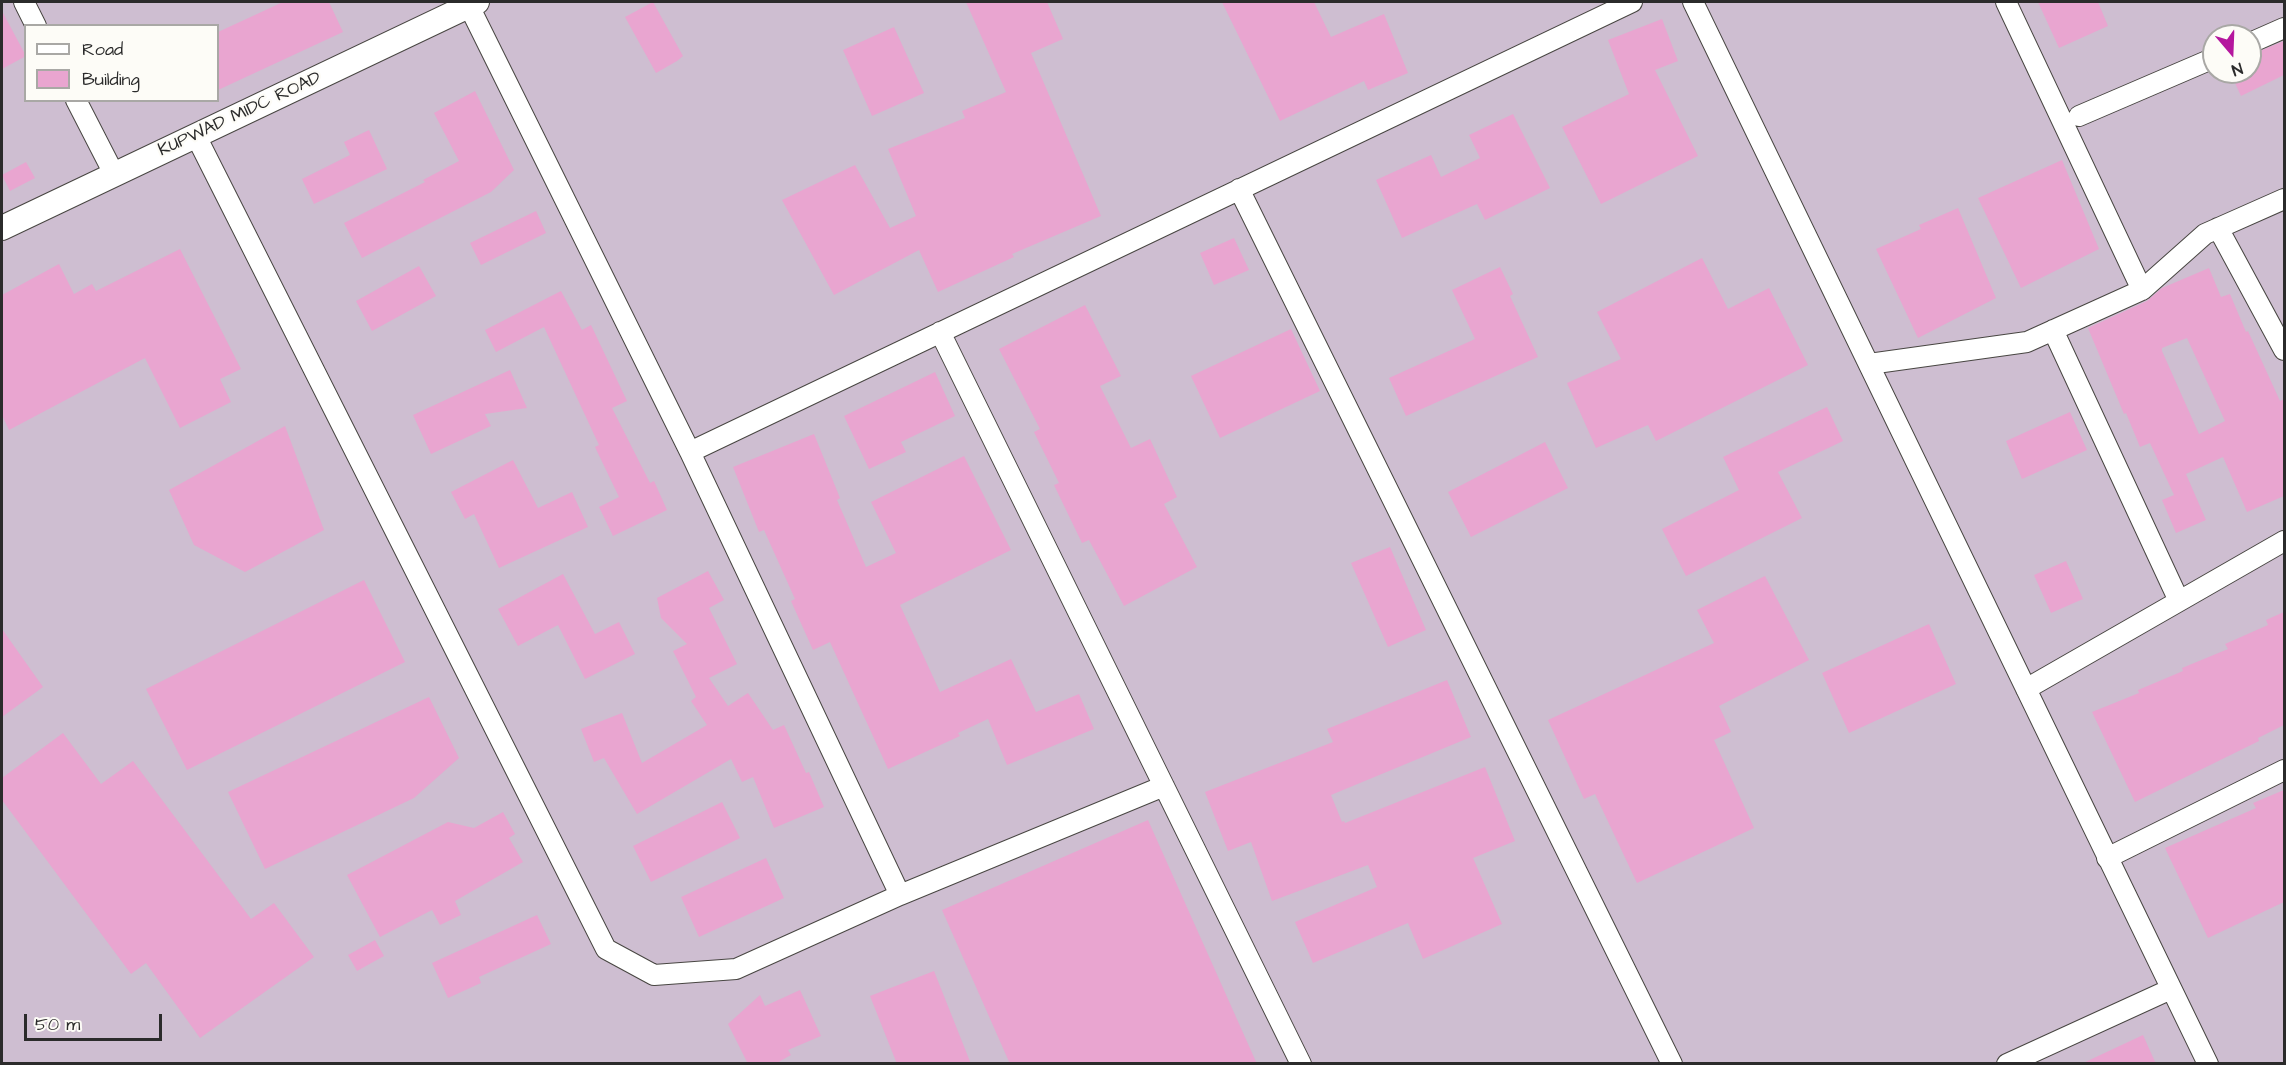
<!DOCTYPE html>
<html>
<head>
<meta charset="utf-8">
<style>
	body { margin:0 }
	#map { position:relative; width:2286px; height:1065px; overflow:hidden; background:#efe1c2; font-family:"Architects Daughter",sans-serif }
	canvas { display:block }
	.frame { position:absolute; inset:0; border:3px solid #2b2b2b; pointer-events:none }
	.legend { position:absolute; left:24px; top:24px; width:195px; height:78px; box-sizing:border-box; background:#fdfcf7; border:2px solid #a9a8a5; margin:0; padding:8px 10px; list-style:none; font-size:18px; color:#2b2b2b }
	.legend li { display:flex; align-items:center; gap:12px; height:30px }
	.legend b { width:30px; border:2px solid #a9a8a5 }
	.north { position:absolute; left:2202px; top:24px; width:60px; height:60px; box-sizing:border-box; background:#fdfcf7; border:2px solid #a9a8a5; border-radius:50%; rotate:161deg; font-size:16px; font-weight:700; line-height:24px; text-align:center; color:#2b2b2b }
	.north::after { content:''; display:block; margin:auto; width:21px; height:27px; background:#b5179e; clip-path:polygon(50% 0,100% 100%,50% 72%,0 100%) }
	.scale { position:absolute; left:24px; top:1014px; width:138px; height:27px; box-sizing:border-box; border:3px solid #2b2b2b; border-top:0; padding-left:8px; font-size:18px; line-height:21px; white-space:nowrap; color:#2b2b2b; -webkit-text-stroke:4px #fdfcf7; paint-order:stroke }
</style>
</head>
<body>
<div id="map">
<canvas width="2286" height="1065"></canvas>
<div class="frame"></div>
<ul class="legend">
<li><b style="height:8px;background:#fff"></b>Road</li>
<li><b style="height:16px;background:#e9a5d0"></b>Building</li>
</ul>
<div class="north">N</div>
<div class="scale">50 m</div>
</div>
<script>
const ctx = document.querySelector('canvas').getContext('2d');
ctx.lineJoin = 'round';
function fill(path, color) { ctx.fillStyle = color; ctx.fill(path, 'evenodd'); }
const shape = rows => new Path2D(rows.map(r => 'M' + r).join(''));
function strokePath(path, color, width, dash) { ctx.strokeStyle = color; ctx.lineWidth = width; ctx.lineCap = dash ? 'butt' : 'round'; ctx.setLineDash(dash || []); ctx.stroke(path); }
function drawText(font, color, halo, rows, align = 'center') {
  ctx.font = font + ' "Architects Daughter",sans-serif'; ctx.lineWidth = 4.5; ctx.setLineDash([]); ctx.textBaseline = 'middle'; ctx.strokeStyle = halo; ctx.fillStyle = color; for (const [text, x, y, turn = 0] of rows) {
    ctx.save(); ctx.translate(x, y); ctx.rotate((+turn || 0) * Math.PI / 180); ctx.textAlign = isNaN(turn) ? turn : align; if (halo) ctx.strokeText(text, 0, 0); ctx.fillText(text, 0, 0); ctx.restore();
  }
}
const industrial = shape([
	[2,2,2284,2,2284,1063,2,1063],
	[26,26,218,26,218,100,26,100],
	[2214,36,2250,36,2250,72,2214,72]
]);
const building = shape([
	[283,2,329,2,343,32,218,90,218,32],
	[653,2,683,56,677,61,656,73,625,17],
	[966,2,1047,2,1063,39,1031,53,1101,216,1012,254,1014,257,938,292,919,250,834,295,782,200,855,165,890,228,916,216,888,149,965,118,962,111,1006,92],
	[1222,2,1314,2,1331,37,1384,14,1408,73,1368,90,1364,81,1280,121],
	[2038,2,2098,2,2108,26,2059,48],
	[2,11,26,56,2,69],
	[1662,19,1678,61,1655,70,1698,156,1601,204,1562,127,1629,94,1608,40],
	[894,27,924,93,872,116,843,50],
	[2284,41,2284,75,2241,96,2230,72,2250,72,2250,55],
	[475,91,514,170,491,192,362,258,344,223,425,182,423,180,459,161,434,113],
	[1513,114,1550,188,1485,220,1477,204,1402,238,1376,180,1431,155,1441,177,1480,158,1469,135],
	[369,130,387,169,314,204,302,179,350,155,344,142],
	[2062,160,2099,249,2021,288,1978,198],
	[26,162,35,178,10,191,2,175],
	[1958,208,1996,298,1918,338,1876,249,1921,229,1919,225],
	[536,211,546,233,481,265,470,243],
	[1234,238,1249,270,1214,285,1200,253],
	[180,249,241,369,220,379,231,402,180,428,145,358,9,430,2,415,2,295,59,264,74,294,92,284,96,291],
	[1702,258,1728,309,1769,288,1808,365,1656,441,1648,425,1596,448,1567,383,1621,359,1597,312],
	[419,266,436,296,372,331,356,301],
	[1500,267,1513,294,1510,296,1538,357,1406,416,1389,378,1475,339,1452,290],
	[2209,268,2221,297,2230,294,2246,332,2248,331,2280,401,2284,399,2284,496,2247,512,2223,457,2186,474,2206,520,2176,533,2162,500,2174,495,2150,443,2140,447,2126,413,2124,414,2088,328,2147,301,2162,288],
	[2187,338,2225,421,2199,434,2162,351,2162,348],
	[561,291,582,330,591,325,627,401,612,408,650,483,654,481,667,510,613,536,599,507,619,497,595,447,599,445,544,327,496,352,485,330],
	[1085,305,1121,376,1100,386,1131,448,1150,439,1177,497,1164,504,1197,567,1124,606,1089,540,1082,543,1054,485,1059,483,1034,432,1040,429,999,349],
	[1291,329,1320,391,1220,438,1191,376],
	[510,370,527,408,485,414,491,426,431,454,413,415],
	[935,372,955,416,901,442,906,452,869,469,844,416],
	[1827,407,1843,441,1778,472,1802,518,1686,576,1662,529,1739,490,1723,457],
	[2070,412,2087,450,2022,479,2006,441],
	[285,426,324,530,245,572,194,545,169,490],
	[814,434,840,498,837,500,866,567,896,553,871,502,964,456,1011,550,900,605,940,692,1011,659,1036,712,1079,694,1094,729,1007,765,988,719,958,733,960,736,888,769,830,642,813,650,791,601,795,599,764,530,759,532,733,467],
	[1545,442,1568,488,1471,537,1448,492],
	[513,460,538,508,572,492,588,527,499,568,474,514,465,519,451,492],
	[1390,547,1426,630,1388,647,1351,563],
	[2066,561,2083,599,2051,613,2034,575],
	[708,571,724,600,709,608,737,664,709,678,728,706,748,693,773,730,784,725,806,773,809,772,824,807,774,828,753,777,742,782,731,759,637,814,604,758,594,762,581,729,622,713,642,763,707,725,691,701,696,697,673,651,687,644,661,618,657,598],
	[563,574,595,634,619,622,635,654,585,679,558,625,518,646,498,609],
	[1765,576,1809,660,1719,706,1731,732,1714,740,1754,828,1637,883,1595,794,1584,799,1548,720,1714,643,1697,610],
	[364,580,405,662,187,770,146,689],
	[2284,612,2284,725,2258,738,2259,741,2135,802,2092,712,2139,693,2138,690,2183,671,2182,668,2228,649,2225,644,2268,625,2266,620],
	[1929,624,1956,684,1849,733,1822,673],
	[2,629,43,687,2,717],
	[1447,680,1471,737,1331,795,1342,822,1344,821,1345,823,1485,767,1515,841,1473,858,1502,924,1423,959,1408,923,1313,963,1295,922,1377,887,1368,865,1272,901,1251,842,1228,851,1205,792,1333,742,1327,729],
	[429,697,459,758,414,798,265,869,228,792],
	[63,733,101,784,133,761,251,919,274,903,314,957,200,1038,146,963,131,974,2,800,2,778],
	[2284,790,2284,902,2208,938,2165,848,2256,808,2253,803],
	[722,802,740,838,651,882,633,846],
	[503,812,515,834,509,838,523,862,455,901,461,915,440,925,432,910,380,937,347,875,448,822,474,828],
	[1148,820,1257,1064,1010,1064,942,910],
	[766,858,784,898,699,937,681,897],
	[537,915,551,944,479,977,481,983,448,998,432,963],
	[375,940,384,956,357,971,348,955],
	[934,971,971,1064,897,1064,870,996],
	[800,990,821,1036,788,1050,791,1055,775,1064,748,1064,728,1024,760,995,765,1006],
	[2143,1035,2156,1064,2081,1064]
]);
const minor = shape([
	[24,2,36,26],
	[1693,2,2208,1064],
	[469,6,690,452,1632,2],
	[2250,43,2284,28],
	[76,100,114,174],
	[2079,116,2214,58],
	[196,136,606,949,654,975,736,969,900,895],
	[1239,189,1672,1064],
	[2218,228,2284,350],
	[2142,290,2205,234,2284,199],
	[2053,330,2179,601],
	[940,332,1301,1064],
	[1869,364,2027,342,2142,290,2006,2],
	[690,452,900,895,1164,786],
	[2026,689,2284,541],
	[2107,858,2284,770],
	[2007,1064,2171,989]
]);
const major = shape([
	[2,228,477,2]
]);
const streetNames = [
	["KUPWAD MIDC ROAD",240,115,-25]
];
fill(industrial, '#cebed1');
fill(building, '#e9a5d0');
strokePath(minor, '#484642', 22);
strokePath(major, '#484642', 26);
strokePath(minor, '#fff', 20);
strokePath(major, '#fff', 24);
drawText('18px', '#2b2b2b', '#fdfcf7', streetNames);
</script>
</body>
</html>
